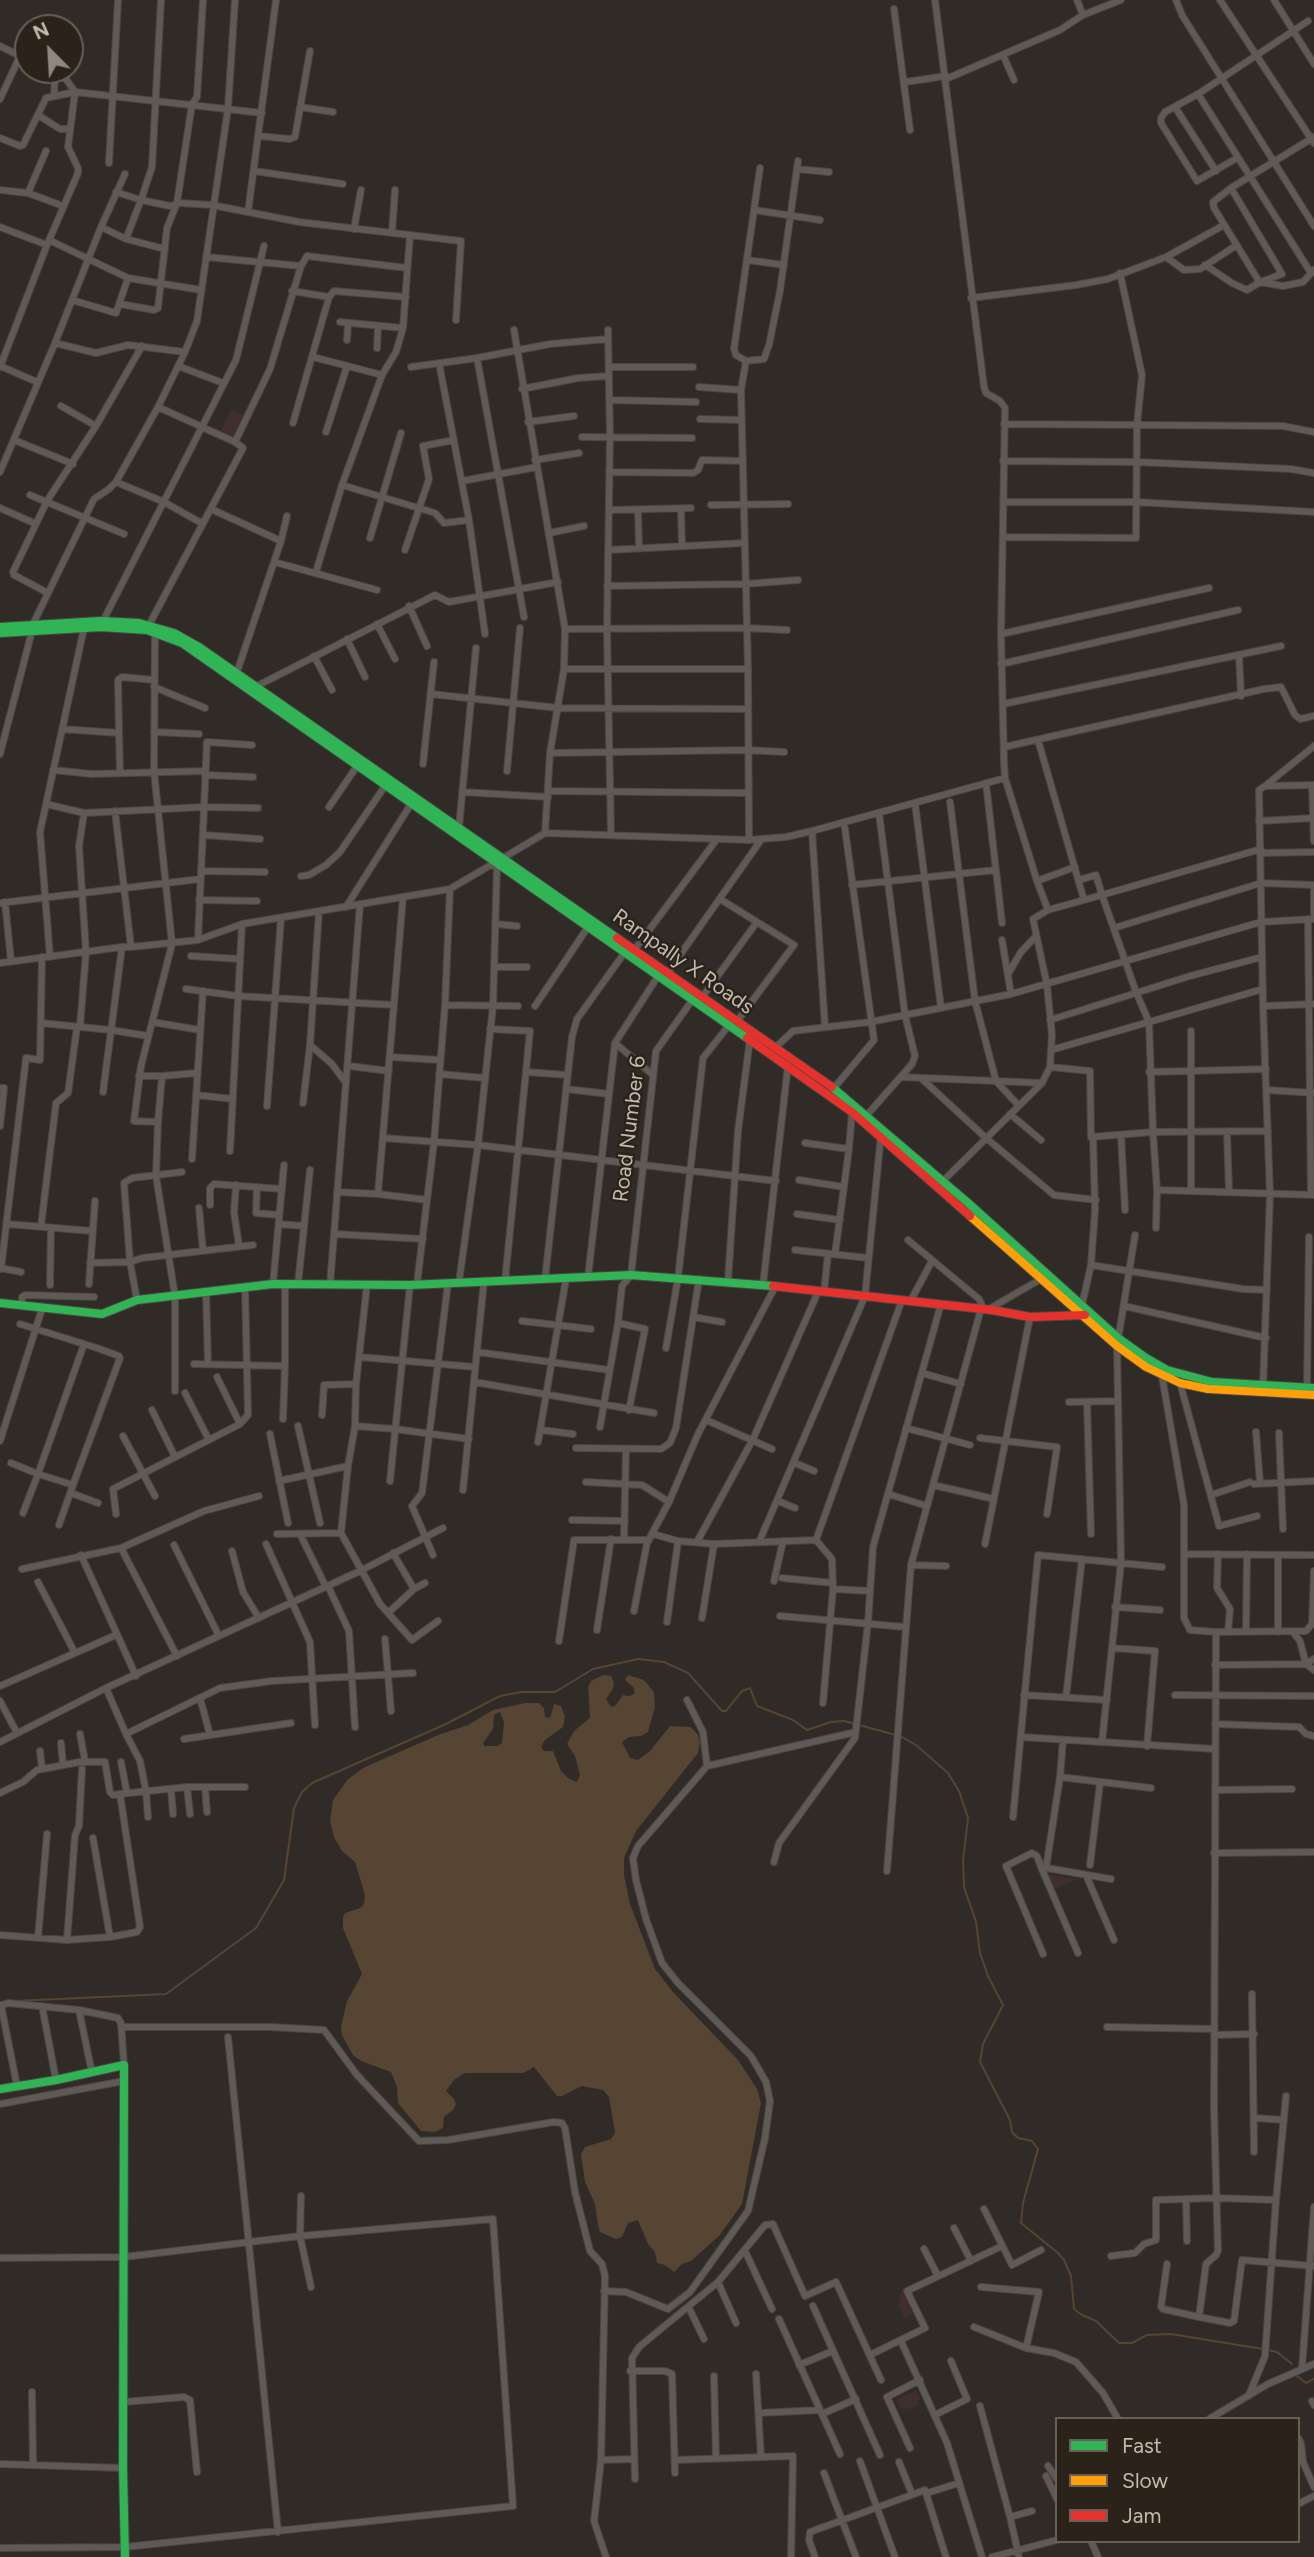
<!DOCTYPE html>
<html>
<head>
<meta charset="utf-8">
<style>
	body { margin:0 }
	#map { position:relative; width:1314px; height:2557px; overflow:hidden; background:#302b26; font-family:Figtree,sans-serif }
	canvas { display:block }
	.legend { position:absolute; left:1055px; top:2417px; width:245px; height:126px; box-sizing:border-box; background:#2b231a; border:2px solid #685f56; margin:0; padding:9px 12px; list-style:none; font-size:21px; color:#c3baaf }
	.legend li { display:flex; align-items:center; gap:14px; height:35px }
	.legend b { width:35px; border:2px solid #685f56 }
	.north { position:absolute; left:14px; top:14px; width:70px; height:70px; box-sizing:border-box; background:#2b231a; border:2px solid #685f56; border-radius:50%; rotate:336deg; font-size:19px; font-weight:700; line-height:28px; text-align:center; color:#c3baaf }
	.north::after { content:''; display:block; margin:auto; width:24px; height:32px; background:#90887f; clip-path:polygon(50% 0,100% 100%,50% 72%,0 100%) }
</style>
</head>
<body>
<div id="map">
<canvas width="1314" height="2557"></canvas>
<ul class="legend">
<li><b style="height:9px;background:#30b455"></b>Fast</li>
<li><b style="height:9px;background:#ff9f0a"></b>Slow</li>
<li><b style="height:9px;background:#e5322d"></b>Jam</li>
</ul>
<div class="north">N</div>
</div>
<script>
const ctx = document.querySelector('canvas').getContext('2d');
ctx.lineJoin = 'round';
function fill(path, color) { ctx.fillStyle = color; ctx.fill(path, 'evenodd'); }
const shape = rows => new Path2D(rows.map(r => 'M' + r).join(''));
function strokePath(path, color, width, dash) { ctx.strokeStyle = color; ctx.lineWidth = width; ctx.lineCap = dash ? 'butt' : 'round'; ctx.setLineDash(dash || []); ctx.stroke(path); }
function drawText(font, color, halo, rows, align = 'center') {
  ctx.font = font + ' Figtree,sans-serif'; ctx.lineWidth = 5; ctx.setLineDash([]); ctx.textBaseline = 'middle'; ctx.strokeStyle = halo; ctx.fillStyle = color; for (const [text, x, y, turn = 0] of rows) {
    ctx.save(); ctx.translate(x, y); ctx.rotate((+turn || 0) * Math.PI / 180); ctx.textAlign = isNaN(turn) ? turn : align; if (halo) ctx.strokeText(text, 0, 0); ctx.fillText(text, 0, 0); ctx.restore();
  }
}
const green = shape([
	[231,409,245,415,234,437,221,430],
	[1046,1874,1078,1879,1054,1889],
	[902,2291,913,2314,905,2318,898,2306],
	[916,2390,920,2399,917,2401,918,2405,907,2410,905,2407,901,2409,896,2400]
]);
const water = shape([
	[603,1675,611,1676,614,1682,613,1689,606,1699,611,1707,615,1706,623,1695,630,1696,635,1693,633,1687,625,1680,628,1675,644,1680,654,1692,655,1707,648,1732,641,1736,629,1737,622,1742,630,1758,638,1760,650,1751,670,1726,691,1727,698,1735,700,1742,698,1753,636,1831,624,1858,624,1875,630,1904,655,1969,673,1992,738,2060,757,2089,761,2103,742,2204,719,2236,691,2261,682,2264,674,2272,665,2265,657,2263,655,2252,648,2244,638,2220,628,2223,622,2237,616,2239,600,2232,598,2225,595,2204,585,2182,581,2154,585,2147,611,2139,615,2133,609,2097,603,2090,582,2086,562,2096,557,2096,534,2067,523,2073,465,2073,454,2080,446,2091,454,2099,456,2104,453,2110,444,2117,443,2128,435,2132,421,2131,398,2103,397,2087,391,2072,361,2061,353,2055,342,2035,341,2027,347,2001,362,1974,343,1928,343,1918,345,1913,360,1908,364,1904,365,1895,355,1862,342,1851,334,1837,330,1821,333,1800,348,1779,365,1767,438,1735,468,1725,493,1710,525,1703,539,1703,544,1708,545,1717,550,1718,554,1704,561,1706,565,1717,563,1727,545,1740,541,1747,544,1751,553,1751,561,1771,569,1779,577,1782,580,1775,575,1756,567,1744,574,1731,590,1718,588,1687,591,1681],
	[500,1712,504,1722,502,1743,497,1746,484,1746,483,1743,493,1729,494,1715]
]);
const stream = shape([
	[902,1737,916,1745,948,1773,959,1791,968,1818,963,1861,964,1887,976,1922,980,1953,988,1976,1003,2005,983,2044,980,2062,1010,2120,1012,2132,1018,2138,1032,2141,1038,2149,1023,2203,1021,2223,1058,2253,1064,2260,1071,2276,1074,2309,1082,2315,1096,2321,1119,2343,1132,2343,1147,2335,1171,2334,1263,2349],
	[15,2001,166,1994,256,1928,284,1880,294,1808,302,1792,312,1783,446,1724,500,1696,521,1692,555,1692,593,1669,638,1659,664,1662,688,1673,722,1711,726,1711,742,1691,750,1688,757,1706,793,1720,807,1730,831,1722,844,1721,896,1735],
	[1268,2350,1277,2352,1292,2364],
	[1297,2376,1306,2383,1314,2379]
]);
const street = shape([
	[935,0,984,387,986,393,1000,401,1005,408,1001,634,1004,762,1005,778,1037,881,1048,910,1102,895,1136,992,1149,1022,1263,989],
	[1077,0,1083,15],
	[1176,0,1182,15,1314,226],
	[1220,0,1314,143],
	[1274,0,1314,64],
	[894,9,910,130],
	[0,46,28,60],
	[1003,55,1014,80],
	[48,70,66,79,75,92,262,113],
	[946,79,1060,30,1083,15,1121,0],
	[905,82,946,76],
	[1198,94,1311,273],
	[54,96,55,74],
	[0,99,20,56],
	[300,107,333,112],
	[1175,107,1216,171],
	[38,115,60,129,70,129],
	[259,136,290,139,295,137,310,51],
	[0,138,20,146,23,145,46,98,75,92,68,147,78,168,78,173,47,245,0,367],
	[1237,158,1197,181,1161,123,1161,118,1165,112,1198,94,1308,21],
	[109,163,118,0],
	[760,168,734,349,736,355,746,361,764,359,769,345,780,291,798,161],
	[797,169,829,172],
	[254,171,343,184],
	[1231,188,1282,274,1263,281],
	[0,190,28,193,63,206],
	[116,192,141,200,152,167,161,0],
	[28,193,46,151],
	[754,210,820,220],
	[248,212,276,0],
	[0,227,47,245],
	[101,227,126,239,141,200,170,206,180,203,212,205,299,222,461,241,456,320],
	[354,229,361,190],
	[392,233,395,190],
	[126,239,165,249],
	[49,240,128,278,201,290],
	[206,257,301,266,307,256,407,268],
	[1166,257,1224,225],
	[747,260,784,265],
	[1205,265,1232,283,1247,290,1260,282,1283,286,1303,282,1314,270],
	[1260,283,1214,208,1213,202,1231,188,1314,137],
	[292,291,329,297],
	[971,298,1076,285,1108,279,1166,257,1184,270,1200,269,1237,245],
	[72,300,116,313,128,278],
	[120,304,154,310,158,308,167,228,177,203,192,104,197,97,203,0],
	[340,322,403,328],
	[514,330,565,629,564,669,550,753,545,833],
	[608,330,610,437,607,629,611,835],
	[347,340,348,324],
	[55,343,96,353,128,345,185,352],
	[377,348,378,327],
	[313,357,382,375],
	[477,358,524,617],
	[746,361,741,390,748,669,749,840,786,837,812,831,1005,778],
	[439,363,469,520,485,634],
	[0,366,37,382],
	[178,366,223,383],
	[411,367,477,358,550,344,608,339],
	[609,367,693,367],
	[699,387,741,390],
	[522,389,578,378,609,376],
	[609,400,696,402],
	[61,406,96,426],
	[158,407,235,442],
	[700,419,742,420],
	[528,422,574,416],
	[293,423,329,297,334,291,406,297],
	[1004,424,1283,426,1314,432],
	[326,432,347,366],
	[582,437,692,438],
	[14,440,73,464],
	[535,460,579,453],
	[1003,461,1137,462,1291,469,1314,473],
	[0,472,55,343,101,227,125,174],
	[609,472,693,473,698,470,702,460,743,461],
	[462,481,537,467],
	[116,482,164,502,203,524],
	[342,485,435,513,444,523,469,520],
	[30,495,124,534],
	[1003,502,1136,502,1314,512],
	[711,505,788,504],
	[0,508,36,524],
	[211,509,281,541,237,672],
	[681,509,682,545],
	[609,510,691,508],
	[638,510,639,548],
	[549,533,584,526],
	[1003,537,1136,538,1137,425,1142,375,1120,273],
	[370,538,401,433],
	[281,541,287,516],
	[405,550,429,479,423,446,454,440],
	[608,550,745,543],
	[274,562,377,590],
	[316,572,342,485,382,375,396,352,403,328,410,235],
	[607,586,745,584,798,580],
	[48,593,14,575,13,572,47,501,96,426,142,346],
	[409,606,427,646],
	[103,621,236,360,264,246],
	[33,624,94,499,109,489,116,482,158,407,185,352,197,321,228,108,235,0],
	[377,624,395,659],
	[149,625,243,448,235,442,270,369,301,266],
	[565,629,746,628,787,630],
	[155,632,154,771,172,944,141,1066,134,1121,158,1122],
	[1001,634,1209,588],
	[347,639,365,677],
	[1239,655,1241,696],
	[314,656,332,690],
	[1001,664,1238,610],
	[564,669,748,669],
	[257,686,435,595,449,602,558,582],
	[154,687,205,708],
	[431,694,558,708,747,709],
	[1003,704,1281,646],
	[62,729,119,733,118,680,122,677,154,680],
	[154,732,199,734],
	[119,733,120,773],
	[1038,740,1084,900],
	[1004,747,1264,689,1281,687,1295,715,1300,719,1314,716],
	[550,753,747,750,784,752],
	[0,754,32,631],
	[423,764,434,662],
	[53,770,92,774,205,771],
	[507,771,520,628],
	[205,775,253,777],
	[986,783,1002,923],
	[1312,785,1314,841],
	[1265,786,1314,746],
	[548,791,748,793],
	[462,792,548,797],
	[950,802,975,1001,996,1081,1019,1106],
	[915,803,941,1008],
	[46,804,84,813,204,807,258,808],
	[329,807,357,766],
	[1259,821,1314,818],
	[459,827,476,648],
	[812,831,825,1027],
	[204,835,260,839],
	[1261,853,1314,852],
	[503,858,545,833,749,840],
	[201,871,265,872],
	[301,876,309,875,326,865,340,852,385,786],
	[1079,880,1096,875,1102,895,1261,849],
	[1037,881,1075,867],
	[852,885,996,870],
	[720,899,794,945,738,1020],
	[199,900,257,901],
	[5,902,11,961],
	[0,903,200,879],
	[346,907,411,804],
	[1308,919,1311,1195],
	[1314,919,1314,888],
	[496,924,517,926],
	[1114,928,1261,883,1314,885],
	[198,940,207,742,252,745],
	[1002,940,1011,994],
	[131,947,198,940,242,924,450,889,489,866,497,865,493,1006,478,1145,459,1282],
	[635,949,717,839],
	[191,956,240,959],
	[50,957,40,832,84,628],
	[0,963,122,947],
	[494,967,527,967],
	[668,972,761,840],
	[1008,974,1021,952,1036,936],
	[186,989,238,996,394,1005],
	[703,996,757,922],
	[445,1005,518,1006],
	[535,1006,588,927],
	[1263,1006,1314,1004],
	[1050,1020,1190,976,1262,957],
	[152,1022,200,1030],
	[41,1023,111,1030,148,1036],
	[80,1027,86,952,79,846,84,813],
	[490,1029,530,1031,505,1281],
	[1191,1031,1191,1190],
	[615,1043,653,1075],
	[310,1045,332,1064,346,1083],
	[776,1047,793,1031,870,1022,1011,994,1261,922,1314,919],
	[390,1057,440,1060],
	[349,1066,389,1071],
	[1050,1067,1090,1071,1091,1137,1153,1132,1149,1022,1051,1050],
	[527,1072,567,1075],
	[1149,1072,1266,1069],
	[439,1074,484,1078],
	[139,1076,162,1076],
	[901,1077,1042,1083],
	[922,1079,986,1138,1054,1195,1096,1200],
	[0,1088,4,1088,0,1126],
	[834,1088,874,1040,844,822],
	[566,1089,609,1094],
	[1267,1090,1314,1093],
	[103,1092,122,947,131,947,115,811],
	[196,1095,233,1099],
	[303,1103,310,1045,319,911],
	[267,1106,281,918],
	[1010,1114,1041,1140],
	[867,1115,912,1064,915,1056,905,1015,879,813],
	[1227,1132,1229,1191],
	[1121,1135,1125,1210],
	[383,1138,478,1145,776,1181],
	[805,1143,849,1149],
	[230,1151,242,924],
	[192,1159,203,991],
	[799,1180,844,1187],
	[943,1181,1042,1083,1050,1067,1052,1035,1047,985,1033,919,1048,910],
	[236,1185,234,1212,239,1246],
	[257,1187,256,1213,279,1215],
	[1157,1190,1153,1132,1268,1131],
	[337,1192,378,1194,427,1200],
	[378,1194,403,897],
	[210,1205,210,1188,214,1184,282,1189],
	[199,1208,203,1251],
	[797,1214,840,1220],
	[7,1224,92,1231],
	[279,1224,304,1226],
	[41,1226,56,1103,68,1093,77,1027],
	[1156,1228,1157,1190,1314,1195],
	[334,1234,423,1239],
	[795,1250,868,1258],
	[835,1254,849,1149,852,1112],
	[90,1263,130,1262,142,1258,253,1245],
	[1091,1265,1243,1289,1267,1290],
	[0,1268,21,1272],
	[1,1269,26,1058,40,1060,42,957],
	[588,1277,615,1043,658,976],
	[545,1279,572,1037,577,1019,625,952],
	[728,1281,738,1131,750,1039],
	[89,1284,95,1201],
	[273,1284,284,1165],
	[298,1284,310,1170],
	[417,1284,434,1142,445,1005,450,889],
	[50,1285,51,1228],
	[330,1285,360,904],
	[367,1285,356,1384,355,1426,348,1466,341,1533,380,1604,412,1640,438,1621],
	[763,1285,788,1065],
	[206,1292,208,1364],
	[824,1292,828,1254],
	[137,1300,130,1262,124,1183,132,1178,182,1172],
	[911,1300,932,1261],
	[1082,1305,1091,1265,1095,1210,1093,1136],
	[22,1306,22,1297,25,1295,94,1297],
	[1124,1306,1266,1338],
	[989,1309,1041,1279],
	[693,1317,722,1322],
	[522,1321,591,1329],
	[618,1323,645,1329,629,1410],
	[20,1324,97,1348,119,1356,120,1358,73,1485,38,1474,84,1344],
	[666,1348,678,1278,703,1058,730,1024],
	[477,1352,609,1370],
	[360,1357,475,1367],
	[194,1364,285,1366],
	[922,1373,961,1384],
	[1162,1376,1184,1505,1184,1618,1190,1630,1216,1632,1214,2109,1218,2251,1216,2255,1206,2264,1199,2317,1230,2323,1234,2321,1242,2260,1314,2266],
	[217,1377,240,1424],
	[474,1382,654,1413],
	[1180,1383,1219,1526,1257,1516],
	[1263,1387,1270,1195,1263,1006,1259,790,1265,786,1314,785],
	[1307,1388,1309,1237],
	[175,1391,175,1296,156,1176,158,1122,162,1076,197,1073],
	[185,1393,209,1440],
	[1069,1402,1118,1401],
	[1087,1402,1091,1534],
	[152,1410,175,1457],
	[322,1415,324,1385,356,1384],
	[283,1419,285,1366,285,1284],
	[706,1420,772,1449],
	[298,1426,320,1523],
	[355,1426,395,1429,469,1439],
	[600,1427,618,1323,622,1286,631,1275,656,1051,693,999],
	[906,1428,970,1445],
	[541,1430,573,1434],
	[1256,1432,1260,1483],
	[1279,1433,1283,1529],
	[270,1434,288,1523],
	[123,1436,155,1496],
	[980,1438,1057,1447,1047,1514],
	[0,1441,42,1309],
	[538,1442,566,1279],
	[576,1448,661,1449,670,1443,676,1428,699,1279],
	[11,1463,38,1474,23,1513],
	[795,1463,814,1471],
	[279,1481,348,1466],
	[390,1481,410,1285],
	[586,1482,642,1485,669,1502],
	[1254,1484,1314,1481],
	[933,1485,994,1499],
	[463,1490,484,1281],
	[71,1493,98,1503],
	[888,1494,927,1506],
	[1211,1495,1250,1482],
	[778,1501,795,1508],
	[116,1514,113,1489,240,1424,248,1415,245,1287],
	[572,1520,625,1521],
	[59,1525,73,1485],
	[277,1534,341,1533],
	[300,1534,326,1587],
	[653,1534,678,1541,714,1544,816,1540],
	[624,1539,626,1449],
	[816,1540,902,1300],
	[816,1540,832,1559,833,1589,870,1591],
	[697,1542,753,1439,818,1292],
	[759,1542,865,1296,881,1135],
	[266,1544,310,1642,315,1725],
	[985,1544,1030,1317],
	[174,1545,219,1636],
	[121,1548,177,1656],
	[232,1551,243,1592,259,1618],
	[1184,1554,1314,1555],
	[1218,1554,1217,1588,1230,1609,1228,1632],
	[81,1555,136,1676],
	[433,1555,412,1506,422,1493,448,1283],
	[911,1565,946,1566],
	[22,1569,121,1548,204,1511,259,1496],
	[782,1578,833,1583],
	[774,1581,783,1541],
	[38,1582,75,1653],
	[328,1586,349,1631,355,1727],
	[414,1589,425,1583],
	[1115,1607,1160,1610],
	[634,1611,647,1543,669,1502,698,1434,775,1287],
	[388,1613,414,1589,393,1553],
	[780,1616,905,1627],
	[702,1618,714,1544],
	[667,1622,678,1541],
	[597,1630,611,1539],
	[1246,1631,1247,1554],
	[1216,1632,1306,1631,1312,1624,1314,1571],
	[1278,1632,1278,1555],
	[1293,1632,1300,1641,1306,1664,1314,1670],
	[385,1639,391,1711],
	[559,1641,574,1540,649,1540],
	[1112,1648,1155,1651,1147,1746],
	[1215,1665,1306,1664,1314,1659],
	[0,1686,116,1635],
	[106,1688,126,1734,140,1761,146,1791,148,1817],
	[1024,1695,1107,1700],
	[1175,1695,1314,1696],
	[1066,1697,1082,1559],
	[200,1698,210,1735],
	[0,1701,17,1733],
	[823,1703,833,1589],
	[1215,1724,1299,1727,1306,1734,1314,1736],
	[126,1734,220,1688,272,1681,413,1673],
	[1021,1737,1215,1749],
	[184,1739,291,1723],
	[0,1742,106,1688,360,1571,443,1528],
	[1102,1742,1121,1562,1117,1346,1135,1235],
	[61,1743,63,1765],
	[40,1751,42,1769],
	[83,1762,105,1762,110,1792,113,1795,120,1794],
	[121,1762,127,1793],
	[707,1766,856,1732],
	[1060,1777,1151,1788],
	[187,1787,190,1814],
	[205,1787,207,1812],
	[171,1789,173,1814],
	[1215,1790,1292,1789],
	[0,1793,23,1782,37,1770,85,1761,80,1734],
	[1013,1817,1038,1555,1162,1567],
	[93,1838,110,1937],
	[1214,1853,1314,1852],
	[774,1862,779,1843,855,1738,868,1623,873,1547,941,1304],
	[1090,1865,1100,1783],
	[1041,1867,1078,1953],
	[1046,1868,1060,1777,1063,1740],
	[887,1871,911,1565,982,1305,979,1299,908,1240],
	[1086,1875,1114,1940],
	[0,1935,67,1940,110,1937,137,1932,140,1927,120,1794,187,1787,245,1787],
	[38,1938,47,1834],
	[67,1940,75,1835,79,1826,82,1769],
	[1043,1954,1006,1866,1032,1853,1037,1856,1041,1867,1111,1879],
	[1252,1994,1254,2152],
	[1,2005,17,2086],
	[0,2006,8,2003,79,2010,118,2018,121,2023,124,2065],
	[42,2006,56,2080],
	[79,2010,92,2073],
	[121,2027,271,2027,324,2030,357,2075,419,2141,448,2140,554,2122,562,2123,565,2128,575,2192,590,2251,602,2264,605,2276,601,2460],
	[1107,2027,1214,2029],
	[1214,2035,1254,2034],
	[228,2037,278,2532],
	[0,2104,124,2081],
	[1255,2118,1284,2120],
	[301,2196,300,2236,311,2287],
	[1186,2199,1187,2241],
	[1276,2200,1286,2096],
	[984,2209,1012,2265,1041,2250],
	[954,2228,971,2261],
	[924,2249,938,2276],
	[745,2251,772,2309],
	[1111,2256,1135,2253,1144,2244,1156,2240,1156,2200,1216,2198,1276,2200,1265,2356,1249,2395],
	[0,2258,124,2257,300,2236,493,2219,513,2506,125,2547,0,2548],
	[1167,2264,1161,2307,1163,2309,1199,2317],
	[718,2282,736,2323],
	[981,2287,1039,2292,1026,2348],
	[604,2291,626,2292,668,2309,690,2292,748,2211,765,2138,770,2101,766,2082,751,2056,678,1983,662,1963,646,1919,636,1880,633,1858,638,1846,707,1766,703,1732,687,1700],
	[813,2306,880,2455],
	[689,2308,704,2339],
	[779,2319,840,2454],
	[974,2327,1026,2348,1054,2353,1076,2362,1103,2393,1118,2419],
	[901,2341,947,2443,982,2557],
	[870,2355,925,2328,907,2291,1002,2246],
	[799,2365,833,2351],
	[1302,2369,1314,2207],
	[630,2371,665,2371,672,2374,675,2473],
	[756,2374,761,2457],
	[714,2376,716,2459],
	[32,2392,33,2463],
	[1312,2401,1314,2405],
	[124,2402,184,2397,190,2400,197,2472],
	[980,2406,1010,2517],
	[759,2413,820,2410],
	[822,2414,856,2399],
	[935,2415,967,2399,951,2361],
	[1209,2419,1268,2384,1314,2364],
	[1298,2438,1301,2443,1303,2462,1314,2487],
	[910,2448,887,2397,920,2380],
	[675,2460,793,2456,791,2557],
	[860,2461,895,2557],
	[899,2462,912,2494],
	[0,2464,123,2468],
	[1048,2466,1057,2479],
	[824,2473,856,2557],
	[1046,2476,1057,2499],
	[635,2479,632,2358,639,2347,718,2282,765,2225,773,2224,805,2296,836,2282,881,2380],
	[927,2493,959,2483],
	[1298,2504,1314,2496],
	[1091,2541,1098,2557],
	[606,2557,594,2521,601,2460,633,2459],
	[815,2557,809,2540,810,2532,925,2490,946,2557],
	[992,2557,1057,2540],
	[1019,2557,1010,2517,1032,2511]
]);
const fast = shape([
	[0,627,100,621,139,623,174,633,199,647,617,938],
	[0,633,101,627,147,630,182,643,747,1038],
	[832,1087,967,1202,1118,1338,1146,1358,1167,1370,1212,1382,1314,1388],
	[0,1303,102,1314,137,1300,273,1284,410,1285,631,1275,773,1286],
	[0,2089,56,2080,124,2065,123,2468,125,2557]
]);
const slow = shape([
	[970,1216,1117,1346,1146,1367,1180,1383,1208,1389,1314,1395]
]);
const jam = shape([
	[617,938,832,1087],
	[747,1038,852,1112,970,1216],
	[773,1286,992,1310,1030,1317,1085,1315]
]);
const streetNames = [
	["Rampally X Roads",683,962,35],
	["Road Number 6",630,1129,-83]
];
fill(green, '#402d2e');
fill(water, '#564533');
strokePath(stream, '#564533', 2);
strokePath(street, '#4a4642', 8);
strokePath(fast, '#4a4641', 10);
strokePath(slow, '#4a4641', 10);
strokePath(jam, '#4a4641', 10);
strokePath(street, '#5f5a55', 6);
strokePath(fast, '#30b455', 8);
strokePath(slow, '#ff9f0a', 8);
strokePath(jam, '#e5322d', 8);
drawText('21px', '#c3baaf', '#2b231a', streetNames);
</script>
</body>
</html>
